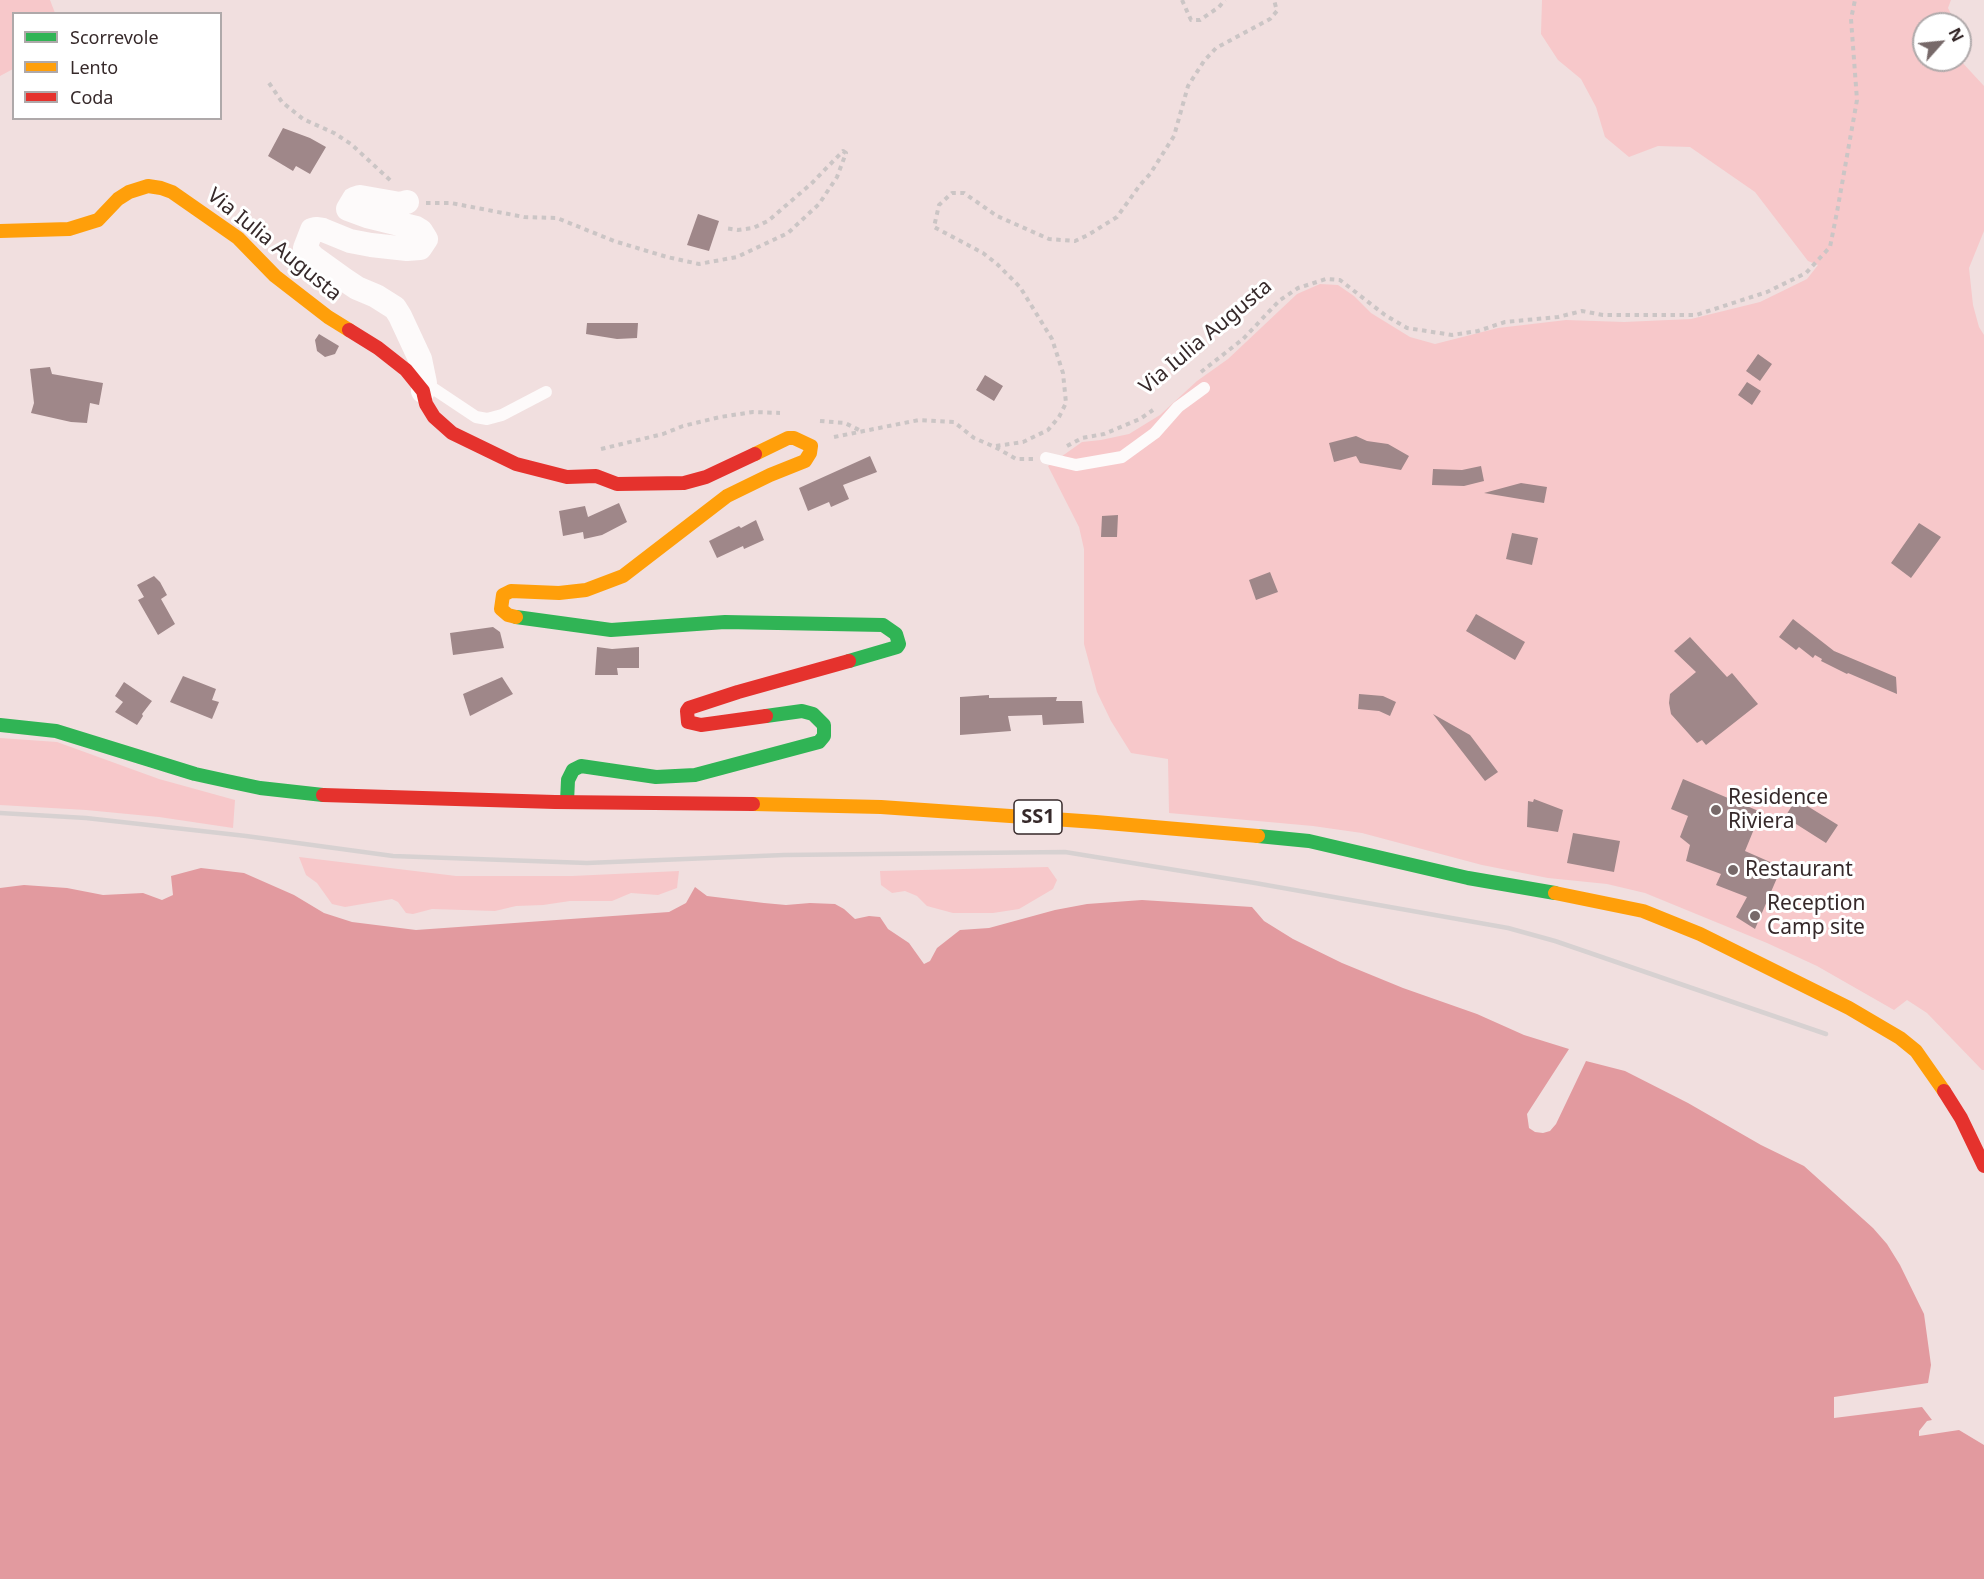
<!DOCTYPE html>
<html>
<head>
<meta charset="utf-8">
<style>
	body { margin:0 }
	#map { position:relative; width:1984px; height:1579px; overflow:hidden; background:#f1dfdf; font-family:"Noto Sans",sans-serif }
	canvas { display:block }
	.legend { position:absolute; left:12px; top:12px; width:210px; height:108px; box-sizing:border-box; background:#fff; border:2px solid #afa9aa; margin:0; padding:8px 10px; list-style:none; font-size:18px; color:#36292a }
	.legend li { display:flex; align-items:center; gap:12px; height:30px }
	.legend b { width:30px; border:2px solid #afa9aa }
	.north { position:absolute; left:1912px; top:12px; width:60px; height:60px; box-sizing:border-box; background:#fff; border:2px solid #afa9aa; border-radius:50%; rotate:63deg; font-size:16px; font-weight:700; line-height:24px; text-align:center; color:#36292a }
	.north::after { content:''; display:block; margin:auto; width:21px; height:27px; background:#776969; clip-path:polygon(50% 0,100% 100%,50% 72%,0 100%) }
</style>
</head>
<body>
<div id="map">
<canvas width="1984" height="1579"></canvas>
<ul class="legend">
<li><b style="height:8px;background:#30b455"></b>Scorrevole</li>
<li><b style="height:8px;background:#ff9f0a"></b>Lento</li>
<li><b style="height:8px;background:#e5322d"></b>Coda</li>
</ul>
<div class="north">N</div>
</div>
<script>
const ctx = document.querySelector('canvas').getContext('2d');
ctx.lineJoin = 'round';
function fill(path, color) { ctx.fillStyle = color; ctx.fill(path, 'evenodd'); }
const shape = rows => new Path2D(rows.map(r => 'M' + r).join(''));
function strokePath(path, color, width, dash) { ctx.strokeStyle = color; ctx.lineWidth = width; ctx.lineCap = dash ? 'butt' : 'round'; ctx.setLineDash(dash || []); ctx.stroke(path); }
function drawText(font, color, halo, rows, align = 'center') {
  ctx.font = font + ' "Noto Sans",sans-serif'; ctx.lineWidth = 6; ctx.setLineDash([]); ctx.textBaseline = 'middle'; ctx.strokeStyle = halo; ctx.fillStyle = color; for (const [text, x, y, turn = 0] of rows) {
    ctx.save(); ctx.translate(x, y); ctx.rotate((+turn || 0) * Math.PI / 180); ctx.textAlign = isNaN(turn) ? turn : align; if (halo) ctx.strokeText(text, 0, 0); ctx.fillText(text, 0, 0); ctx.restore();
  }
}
const green = shape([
	[0,0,50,0,55,13,14,14,13,69,0,76],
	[1542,0,1951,0,1948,8,1956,24,1924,24,1924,60,1960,60,1984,86,1984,231,1969,268,1973,305,1979,327,1984,335,1984,1070,1982,1070,1927,1013,1907,1000,1894,1010,1817,966,1767,943,1645,893,1607,884,1548,878,1482,865,1362,833,1313,826,1169,813,1168,759,1131,753,1111,721,1097,692,1084,644,1084,549,1079,527,1048,466,1082,442,1101,440,1129,434,1160,415,1197,381,1228,359,1297,294,1320,284,1338,285,1354,296,1371,313,1410,337,1435,344,1498,328,1566,320,1624,322,1691,319,1760,302,1807,279,1818,265,1808,261,1755,192,1690,147,1658,146,1629,157,1605,137,1596,107,1581,79,1558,60,1541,34],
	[0,738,57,742,159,779,235,800,233,828,159,817,86,810,0,805],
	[299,857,456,876,572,876,679,871,677,888,658,895,631,893,612,901,570,901,543,905,516,906,495,911,432,909,413,914,406,913,398,902,392,899,345,907,332,904,317,883,306,875],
	[1048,867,1057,880,1053,889,1019,909,993,913,953,913,927,906,917,896,905,891,892,893,881,885,880,871]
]);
const water = shape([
	[201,868,244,873,294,895,324,913,352,922,416,930,669,912,686,903,695,887,707,896,764,903,786,905,810,903,835,904,844,909,855,919,869,916,880,917,888,929,909,943,924,964,930,961,937,948,960,930,989,928,1055,910,1087,904,1142,900,1252,907,1264,921,1293,939,1342,963,1403,988,1477,1014,1524,1035,1569,1049,1527,1114,1529,1128,1535,1132,1543,1133,1550,1131,1556,1124,1586,1061,1625,1071,1688,1103,1761,1145,1804,1166,1873,1228,1887,1244,1900,1265,1924,1314,1931,1365,1928,1383,1834,1397,1834,1418,1922,1407,1932,1420,1927,1421,1919,1431,1919,1436,1959,1430,1984,1445,1984,1579,0,1579,0,888,24,885,67,888,103,895,143,893,162,900,173,895,171,876]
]);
const building = shape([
	[283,128,310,138,326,147,310,174,296,166,293,171,268,156],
	[698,214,719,221,709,251,687,245],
	[587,323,638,323,637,338,617,339,586,334],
	[319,334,339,346,335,354,325,357,317,351,315,340],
	[1758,354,1772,364,1760,381,1746,371],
	[50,367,52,374,103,383,99,405,90,403,87,423,71,422,31,413,34,403,30,369],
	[985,375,1003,386,994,401,976,390],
	[1747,382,1761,391,1752,405,1738,395],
	[1356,436,1367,441,1388,444,1409,456,1401,470,1360,463,1356,456,1334,462,1329,443],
	[870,456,877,472,843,485,849,499,831,507,829,502,808,511,799,488],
	[1481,466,1484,481,1464,486,1432,485,1433,469,1462,470],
	[1521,483,1547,487,1544,503,1484,493],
	[619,503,627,522,602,535,584,539,583,532,563,536,559,511,585,506,588,517],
	[1118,515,1117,537,1101,537,1102,516],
	[756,520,764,540,744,549,743,546,717,558,709,541,739,526,741,528],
	[1919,523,1941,537,1911,578,1891,563],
	[1512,533,1538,538,1532,565,1506,559],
	[1270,572,1278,592,1256,600,1249,580],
	[154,576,160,582,167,595,161,599,175,624,158,635,138,600,144,597,137,585],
	[1476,614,1525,642,1515,660,1466,631],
	[1793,619,1834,651,1896,677,1897,694,1848,673,1847,674,1821,661,1822,659,1815,655,1813,658,1799,647,1796,650,1779,637],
	[493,627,500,632,504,648,453,655,450,633],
	[1690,637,1727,677,1732,673,1758,704,1706,745,1702,740,1697,743,1671,714,1669,703,1670,694,1696,672,1674,651],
	[597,647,612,649,639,647,639,668,617,668,618,675,595,675],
	[183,676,216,689,212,700,219,702,212,719,170,702],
	[502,677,513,694,470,716,463,694],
	[124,682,152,701,142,714,143,716,137,725,115,712,123,702,115,696],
	[1359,694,1383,696,1396,702,1390,716,1379,711,1358,709],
	[989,695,989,698,1057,697,1056,701,1082,701,1084,723,1043,725,1042,715,1008,716,1011,731,960,735,960,697],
	[1433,714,1470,735,1498,772,1485,781],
	[1683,779,1761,812,1745,851,1777,865,1776,870,1780,871,1755,929,1736,917,1747,897,1716,885,1721,874,1686,861,1690,845,1680,837,1688,816,1671,809],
	[1534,799,1563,810,1558,832,1527,827,1528,801,1533,802],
	[1796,799,1838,825,1826,843,1785,817],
	[1573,833,1620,841,1614,872,1567,863]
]);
const path = shape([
	[1182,0,1191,20,1200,20,1219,7,1225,0],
	[269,83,282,102,303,119,334,133,351,144,391,181],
	[426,203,451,203,524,217,557,218,614,241,667,257,699,264,737,257,788,233,819,204,837,177,846,153,843,151,812,183,768,221,753,228,738,230,725,228],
	[1201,372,1243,339,1280,300,1298,288,1326,279,1340,280,1385,315,1407,328,1452,335,1478,331,1505,322,1558,317,1582,311,1603,315,1696,315,1767,292,1806,273,1830,247,1837,212,1857,100,1851,19,1855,0],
	[820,421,845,423,861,431],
	[834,437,919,420,954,422,974,438,995,447,1016,459,1033,459],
	[996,446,1023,442,1048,430,1059,417,1066,403,1063,373,1052,339,1020,287,997,264,983,253,934,227,939,205,952,193,964,193,997,216,1049,239,1075,241,1088,235,1117,217,1140,185,1150,174,1174,136,1188,86,1204,61,1216,48,1270,19,1277,11,1274,0],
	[1067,446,1082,438,1104,434,1140,419,1153,410],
	[601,449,663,434,683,426,720,417,753,412,780,413]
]);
const lane = shape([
	[428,385,476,417,487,419,502,415,546,392],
	[1046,458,1076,465,1122,457,1155,433,1178,407,1204,388]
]);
const street = shape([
	[407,202,400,204,360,197,354,199,348,209,367,216,416,228,421,231,426,239,420,248,407,249,371,245,350,241,323,230,316,229,312,230,305,248,313,257,345,280,357,288,376,296,395,308,400,316,420,359,425,383,423,391]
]);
const fast = shape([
	[516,617,611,630,725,622,883,625,896,634,899,644,897,647,849,661],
	[0,725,56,731,195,774,227,781,260,788,323,795],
	[567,802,568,780,573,770,581,766,656,777,695,775,819,742,824,736,824,725,813,714,802,711,766,716],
	[1258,836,1309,841,1468,878,1555,893]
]);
const slow = shape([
	[0,231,69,229,98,220,118,199,129,192,148,186,161,188,172,192,238,238,275,276,328,317,349,330],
	[516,617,508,615,501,609,503,595,511,591,559,593,586,590,623,576,727,496,770,475,805,461,810,453,811,446,794,438,788,438,755,454],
	[753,804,881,807,1096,822,1258,836],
	[1555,893,1643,911,1700,934,1849,1008,1900,1038,1916,1051,1944,1091]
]);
const jam = shape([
	[349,330,378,348,406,370,423,391,426,404,434,417,452,433,516,464,567,477,596,476,617,484,684,483,706,477,755,454],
	[766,716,701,725,688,722,687,711,689,708,738,692,849,661],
	[323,795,555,802,753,804],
	[1944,1091,1961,1118,1984,1166]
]);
const rail = shape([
	[0,813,86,818,246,836,393,856,587,863,784,855,1065,852,1255,883,1508,928,1555,941,1826,1034]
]);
const markers = [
	[1716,810,6,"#776969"],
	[1733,870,6,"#776969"],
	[1755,916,6,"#776969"]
];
const shields = [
	[1038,817,48]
];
const shieldNames = [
	["SS1",1038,817]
];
const streetNames = [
	["Via Iulia Augusta",274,245,39],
	["Via Iulia Augusta",1206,337,-40]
];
const poiNames = [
	["Residence",1728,798],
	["Riviera",1728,822],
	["Restaurant",1745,870],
	["Reception",1767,904],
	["Camp site",1767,928]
];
fill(green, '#f7c8ca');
fill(water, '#e29a9f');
fill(building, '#9f8789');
strokePath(path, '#cbc5c5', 4, [4.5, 4.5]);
strokePath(lane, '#fdfafa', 12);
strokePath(street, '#fdfafa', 24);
strokePath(fast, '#30b455', 14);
strokePath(slow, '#ff9f0a', 14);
strokePath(jam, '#e5322d', 14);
strokePath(rail, '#d7d1d1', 4.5);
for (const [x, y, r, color] of markers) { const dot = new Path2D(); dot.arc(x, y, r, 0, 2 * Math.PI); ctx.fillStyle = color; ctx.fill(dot); strokePath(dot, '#fff', 2); }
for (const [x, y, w] of shields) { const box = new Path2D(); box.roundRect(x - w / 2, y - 17, w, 34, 4.5); ctx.fillStyle = '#fff'; ctx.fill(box); strokePath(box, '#36292a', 1.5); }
drawText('bold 20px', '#36292a', null, shieldNames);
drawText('21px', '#36292a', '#fff', streetNames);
drawText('21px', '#36292a', '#fff', poiNames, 'left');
</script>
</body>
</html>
